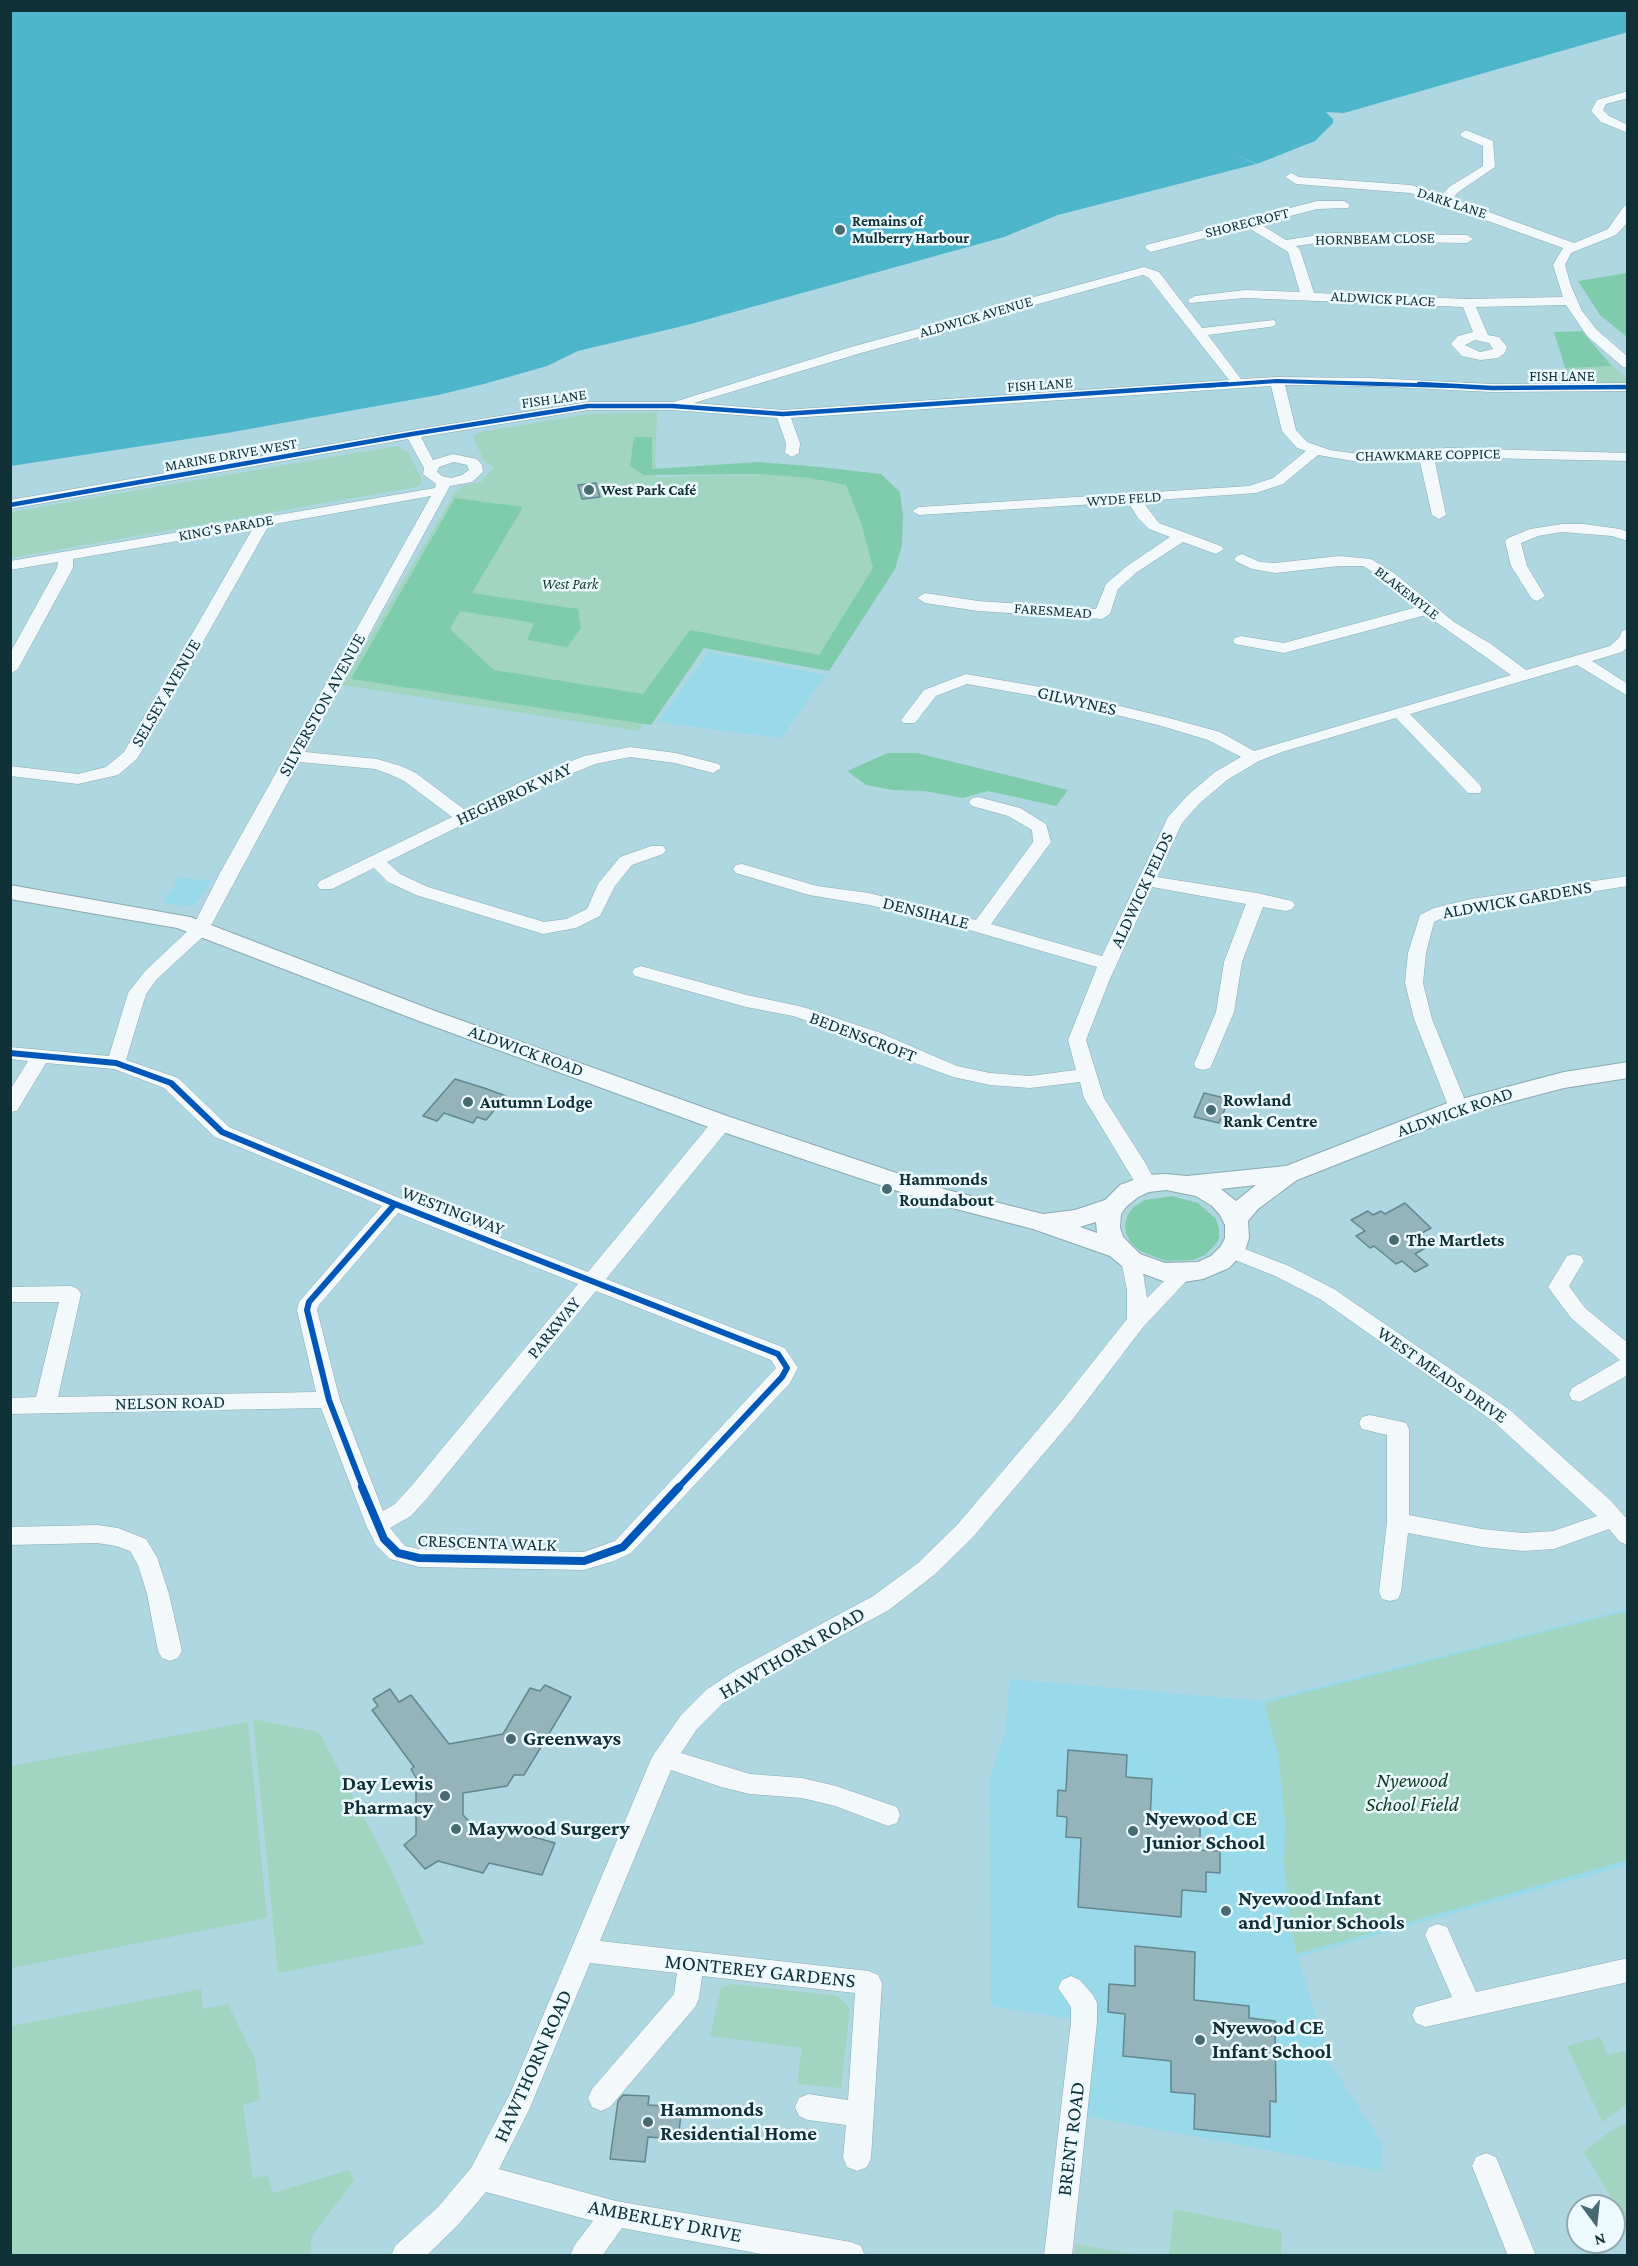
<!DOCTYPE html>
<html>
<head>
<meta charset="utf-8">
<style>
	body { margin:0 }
	#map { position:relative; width:1638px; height:2266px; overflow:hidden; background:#afd7e1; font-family:"Crimson Pro",serif }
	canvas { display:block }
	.frame { position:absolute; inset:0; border:12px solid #103037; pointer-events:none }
	.north { position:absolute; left:1566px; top:2194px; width:60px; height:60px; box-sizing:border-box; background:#ecfafe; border:2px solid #94a9ae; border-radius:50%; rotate:165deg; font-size:16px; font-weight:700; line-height:24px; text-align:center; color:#103037 }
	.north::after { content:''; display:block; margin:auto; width:21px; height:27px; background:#486a72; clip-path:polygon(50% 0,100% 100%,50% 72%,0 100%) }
</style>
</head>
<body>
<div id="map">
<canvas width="1638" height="2266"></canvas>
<div class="frame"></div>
<div class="north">N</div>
</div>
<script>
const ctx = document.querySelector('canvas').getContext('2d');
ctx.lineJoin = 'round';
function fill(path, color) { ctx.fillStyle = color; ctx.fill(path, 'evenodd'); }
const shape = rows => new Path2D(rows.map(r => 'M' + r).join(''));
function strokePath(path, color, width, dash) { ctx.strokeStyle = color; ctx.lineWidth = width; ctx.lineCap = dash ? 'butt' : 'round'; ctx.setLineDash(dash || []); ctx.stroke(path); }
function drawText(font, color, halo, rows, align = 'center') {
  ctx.font = font + ' "Crimson Pro",serif'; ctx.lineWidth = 5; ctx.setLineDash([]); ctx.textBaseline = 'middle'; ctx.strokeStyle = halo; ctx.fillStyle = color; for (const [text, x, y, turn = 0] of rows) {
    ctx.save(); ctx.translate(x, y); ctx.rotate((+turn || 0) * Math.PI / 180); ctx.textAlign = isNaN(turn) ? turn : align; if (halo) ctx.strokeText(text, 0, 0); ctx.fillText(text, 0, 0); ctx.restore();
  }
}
const built = shape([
	[709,652,826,675,781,738,658,722],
	[180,877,212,881,195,905,187,906,163,903],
	[1627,1609,1627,1865,1298,1957,1331,2065,1383,2144,1380,2171,1065,2112,1077,2020,991,2006,990,1776,1005,1733,1010,1679,1262,1701]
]);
const green = shape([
	[1612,366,1627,377,1627,383,1570,387,1565,368],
	[657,412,655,477,852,472,889,569,827,665,704,641,638,731,342,685,454,494,464,485,481,482,494,467,484,461,473,436,480,432,589,414],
	[397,446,408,452,421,477,421,484,416,487,11,558,11,512],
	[1627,1611,1627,1860,1297,1954,1291,1928,1284,1865,1285,1821,1278,1753,1264,1703],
	[253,1719,319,1732,390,1867,424,1944,278,1973],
	[248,1722,267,1918,11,1968,11,1766],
	[732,1984,838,1996,850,2009,841,2088,797,2084,802,2048,710,2036,721,1988],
	[201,1989,203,2009,228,2004,255,2059,260,2100,243,2105,253,2178,268,2175,273,2193,349,2170,354,2181,312,2236,310,2255,11,2255,11,2026],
	[1600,2037,1608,2055,1628,2050,1627,2104,1602,2122,1567,2046],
	[1627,2123,1627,2225,1584,2152,1610,2131],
	[1174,2209,1282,2231,1281,2255,1169,2255],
	[1076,2244,1139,2255,1074,2255]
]);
const forest = shape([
	[1627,273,1628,273,1627,337,1600,315,1578,281],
	[1582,331,1612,366,1565,368,1554,332],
	[634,437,652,437,652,469,759,462,820,467,881,474,900,492,903,517,902,545,895,569,829,671,704,648,651,725,351,679,455,498,523,507,472,593,578,609,581,628,567,647,527,640,534,623,460,611,450,629,494,670,643,694,690,630,819,655,873,568,862,525,846,485,810,478,759,474,644,475,630,466],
	[888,753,917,753,1068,790,1056,806,988,791,963,798,925,791,892,790,866,785,847,771],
	[1172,1196,1198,1203,1216,1219,1219,1229,1219,1239,1213,1247,1205,1255,1193,1260,1166,1261,1140,1251,1131,1243,1126,1233,1125,1224,1128,1214,1135,1206,1145,1200]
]);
const water = shape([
	[11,10,1627,10,1628,32,1344,113,1326,112,1333,119,1333,123,1315,141,1257,164,1229,152,1256,164,1058,215,1004,237,687,325,578,351,547,366,484,384,438,395,227,433,11,466]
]);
const building = shape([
	[596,483,600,497,582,499,578,485,596,483],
	[455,1079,484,1088,506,1096,486,1120,477,1117,473,1123,444,1113,437,1121,423,1116,455,1079],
	[1204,1093,1229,1099,1219,1123,1194,1117,1204,1093],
	[1405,1203,1431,1228,1420,1234,1432,1244,1415,1254,1428,1265,1415,1272,1402,1261,1396,1264,1374,1246,1370,1248,1356,1236,1365,1231,1351,1220,1368,1211,1373,1215,1381,1211,1385,1214,1405,1203],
	[545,1685,571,1697,524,1775,514,1775,507,1786,463,1793,463,1815,473,1825,520,1833,555,1843,542,1875,489,1863,483,1873,438,1861,425,1869,404,1845,416,1835,416,1778,411,1769,414,1767,372,1710,378,1706,373,1699,390,1689,399,1702,411,1695,449,1744,503,1734,530,1688,540,1691,545,1685],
	[1068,1750,1127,1755,1126,1777,1152,1779,1150,1821,1200,1826,1200,1850,1220,1851,1220,1873,1206,1872,1206,1892,1182,1890,1181,1917,1078,1907,1081,1838,1066,1837,1067,1817,1057,1816,1058,1790,1066,1791,1068,1750],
	[1135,1946,1195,1952,1194,2000,1249,2006,1249,2018,1275,2021,1276,2102,1270,2101,1270,2137,1194,2129,1195,2094,1171,2092,1171,2061,1123,2056,1125,2014,1108,2012,1109,1984,1135,1986,1135,1946],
	[623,2095,649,2096,648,2105,682,2107,678,2139,648,2137,645,2162,610,2159,618,2101,623,2095]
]);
const minor = shape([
	[1628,91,1628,98,1606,104,1603,110,1609,116,1628,125,1628,133,1601,122,1591,111,1597,100,1628,91],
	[1466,130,1493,141,1495,167,1457,193,1453,199,1574,243,1608,229,1624,206,1628,205,1628,222,1616,235,1571,253,1565,265,1571,286,1582,311,1597,330,1628,357,1628,368,1623,367,1587,336,1566,305,1476,307,1488,335,1499,337,1507,347,1505,353,1498,358,1480,360,1462,356,1451,344,1458,336,1473,332,1463,307,1245,298,1190,303,1188,300,1195,296,1245,290,1300,292,1288,252,1247,227,1151,252,1145,248,1146,245,1317,201,1344,201,1350,205,1348,208,1317,209,1260,224,1286,240,1332,233,1467,235,1473,239,1467,243,1332,241,1296,246,1300,250,1314,293,1468,299,1563,297,1553,265,1563,248,1410,193,1296,184,1285,177,1291,173,1299,177,1411,185,1442,195,1449,187,1483,166,1483,146,1462,137,1460,134,1466,130],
	[1475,340,1489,343,1493,349,1480,352,1465,345,1475,340],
	[1144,267,1159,272,1202,328,1274,320,1276,323,1274,326,1269,327,1208,335,1241,379,1277,377,1371,378,1492,384,1628,383,1628,391,1492,392,1371,386,1285,385,1296,430,1307,442,1330,450,1359,454,1448,448,1628,453,1628,461,1434,457,1446,515,1439,519,1432,515,1419,458,1359,462,1318,455,1283,484,1256,493,1142,501,1159,523,1221,546,1224,549,1216,554,1183,542,1137,572,1118,589,1110,614,1102,619,978,611,925,603,917,598,925,593,978,601,1096,609,1106,584,1127,566,1170,537,1149,529,1138,518,1128,502,919,515,912,511,919,507,1249,486,1273,478,1306,451,1297,448,1282,431,1271,386,791,418,800,443,799,453,792,457,785,453,786,443,777,418,672,410,588,410,421,437,433,460,453,454,472,458,477,459,482,465,483,472,472,482,450,486,305,752,377,759,401,766,416,773,465,810,523,781,584,756,630,747,676,753,719,764,721,768,713,773,675,763,630,757,595,764,535,789,387,862,400,874,428,887,544,922,566,919,587,909,598,884,620,857,651,846,663,846,666,850,663,854,632,865,615,886,600,916,576,928,543,934,416,895,388,882,374,868,332,889,320,889,317,885,320,881,452,817,404,781,389,774,375,769,299,762,207,933,157,979,146,994,126,1060,178,1078,229,1127,402,1199,588,1272,715,1118,722,1116,729,1118,732,1123,729,1128,606,1279,785,1348,798,1368,790,1383,631,1553,614,1561,584,1570,419,1567,390,1559,376,1545,366,1525,321,1408,10,1414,10,1398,36,1397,59,1302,10,1302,10,1287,71,1286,78,1289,81,1294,58,1397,316,1392,297,1310,299,1302,382,1206,215,1137,164,1088,114,1069,46,1063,17,1111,10,1112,10,1090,28,1061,10,1059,10,1047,109,1056,128,993,145,971,193,926,221,871,431,496,269,525,137,759,118,775,78,784,10,776,10,766,78,774,106,767,124,752,253,528,73,559,73,568,18,669,10,674,10,653,57,568,58,562,10,570,10,561,435,488,436,484,423,474,424,468,408,439,10,509,10,500,412,430,588,402,674,402,851,347,1144,267],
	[1143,275,1149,278,1229,380,783,410,694,403,861,353,1143,275],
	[454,462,467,465,469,470,462,475,451,478,442,476,437,472,439,467,454,462],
	[398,1213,578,1284,413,1484,395,1504,383,1511,340,1400,317,1310,319,1305,398,1213],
	[596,1291,771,1360,776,1368,615,1541,584,1552,419,1549,405,1546,390,1528,411,1516,429,1496,596,1291],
	[1562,524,1584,524,1620,529,1628,532,1628,541,1612,536,1562,532,1538,536,1521,543,1527,566,1545,596,1537,601,1532,599,1511,566,1505,541,1508,538,1530,529,1562,524],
	[1242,554,1260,562,1275,563,1339,556,1371,559,1394,573,1454,622,1491,644,1526,670,1610,646,1619,638,1622,631,1628,629,1628,647,1622,652,1592,661,1628,684,1628,696,1577,665,1410,714,1480,785,1482,789,1480,793,1468,793,1396,718,1282,752,1259,761,1227,780,1200,803,1182,823,1157,877,1257,893,1292,901,1295,905,1292,909,1286,911,1263,907,1242,962,1234,1012,1212,1064,1210,1068,1203,1070,1196,1068,1194,1064,1216,1012,1224,962,1246,904,1152,887,1109,981,1086,1040,1104,1098,1146,1164,1156,1184,1153,1189,1146,1191,1139,1189,1084,1098,1080,1082,1030,1088,990,1085,953,1077,907,1060,864,1040,793,1016,746,1007,635,976,632,972,635,968,641,966,747,995,803,1007,878,1032,957,1066,990,1073,1030,1076,1076,1070,1068,1040,1097,967,935,920,869,905,809,895,736,873,733,869,736,865,742,864,817,886,869,893,976,920,1033,842,1032,830,1008,816,972,806,969,802,972,798,978,797,1020,808,1046,824,1051,842,991,924,1102,956,1168,817,1188,795,1215,772,1241,757,1208,740,1158,725,1046,698,967,684,936,696,915,723,903,723,901,720,924,690,966,674,1046,688,1169,718,1220,732,1254,751,1511,675,1426,615,1284,653,1235,644,1233,641,1235,638,1241,636,1284,643,1417,607,1384,579,1363,566,1339,566,1275,573,1252,569,1237,562,1234,559,1237,556,1242,554],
	[1628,876,1628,886,1471,911,1446,916,1434,922,1426,953,1423,983,1432,1019,1468,1108,1465,1113,1458,1115,1451,1113,1414,1019,1405,983,1408,953,1420,915,1434,908,1471,899,1628,876],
	[1232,1244,1289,1266,1334,1289,1510,1410,1610,1500,1628,1520,1628,1545,1620,1542,1609,1529,1554,1549,1523,1551,1482,1547,1408,1533,1401,1592,1398,1599,1390,1601,1382,1599,1379,1592,1387,1522,1387,1435,1362,1429,1359,1423,1362,1417,1370,1415,1398,1421,1406,1423,1409,1429,1409,1515,1482,1529,1523,1533,1553,1531,1597,1516,1494,1422,1320,1299,1275,1276,1225,1256,1222,1251,1225,1246,1232,1244],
	[1131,1253,1138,1255,1141,1260,1147,1298,1177,1268,1184,1266,1191,1268,1194,1273,1144,1326,1073,1419,973,1537,934,1575,889,1610,752,1684,722,1704,697,1729,681,1753,750,1774,802,1778,836,1786,897,1807,900,1815,897,1823,888,1826,835,1806,802,1798,750,1794,721,1787,671,1770,600,1941,869,1971,878,1975,882,1983,871,2158,867,2167,857,2171,847,2167,843,2158,846,2125,808,2120,799,2116,795,2107,799,2098,808,2094,848,2100,855,1993,702,1976,699,1999,695,2007,610,2107,601,2111,592,2107,588,2098,592,2089,674,1994,677,1973,590,1963,529,2110,499,2169,616,2201,851,2242,861,2246,865,2256,772,2256,622,2228,602,2256,570,2256,574,2246,593,2221,486,2192,458,2225,426,2256,391,2256,395,2246,438,2207,471,2168,510,2094,652,1757,681,1715,706,1690,736,1670,873,1596,918,1563,957,1525,1057,1407,1127,1319,1127,1290,1121,1260,1124,1255,1131,1253],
	[1574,1254,1581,1256,1584,1261,1569,1286,1585,1308,1628,1343,1628,1375,1580,1402,1572,1400,1569,1394,1572,1388,1620,1360,1571,1318,1548,1287,1567,1256,1574,1254],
	[97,1525,118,1528,146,1539,157,1557,169,1594,182,1651,178,1658,170,1661,162,1658,158,1651,147,1594,138,1565,130,1551,116,1546,97,1543,10,1545,10,1527,97,1525],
	[1438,1924,1447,1927,1476,1992,1628,1958,1628,1982,1425,2027,1416,2023,1412,2015,1416,2007,1452,1997,1425,1935,1429,1927,1438,1924],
	[1071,1976,1080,1980,1093,1995,1097,2003,1097,2022,1072,2256,1044,2256,1071,2022,1071,2007,1058,1988,1062,1980,1071,1976],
	[1486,2153,1496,2157,1536,2256,1508,2256,1472,2166,1476,2157,1486,2153]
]);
const major = shape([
	[10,885,190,917,435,1011,730,1117,947,1190,1043,1214,1075,1210,1105,1200,1120,1185,1146,1175,1166,1174,1187,1176,1286,1166,1450,1102,1564,1072,1628,1062,1628,1078,1564,1088,1465,1114,1297,1180,1258,1209,1248,1221,1249,1238,1245,1251,1229,1268,1203,1279,1184,1282,1163,1281,1122,1266,1110,1256,1033,1229,933,1203,714,1129,419,1021,177,928,10,899,10,885],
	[1256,1185,1236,1201,1221,1189,1256,1185],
	[1166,1190,1196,1196,1212,1206,1220,1215,1225,1225,1225,1238,1221,1246,1211,1256,1198,1262,1165,1263,1140,1254,1123,1237,1120,1227,1121,1214,1126,1207,1138,1197,1149,1192,1166,1190],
	[1096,1222,1097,1233,1080,1227,1086,1225,1096,1222]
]);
const cyclewayFar3 = shape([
	[1204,386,1277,381,1449,386]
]);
const cyclewayFar2 = shape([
	[1419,384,1492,388,1628,387],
	[10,505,412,434,588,406,672,406,783,414,1227,384]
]);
const cyclewayFar1 = shape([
	[10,1053,116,1063,171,1083,222,1132,395,1204],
	[395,1204,778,1354,787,1368,782,1377,678,1488],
	[363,1488,329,1400,307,1310,309,1302,395,1204]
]);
const cycleway = shape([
	[362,1487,384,1539,398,1553,419,1558,584,1561,623,1547,679,1487]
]);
const markers = [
	[840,230,6,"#486a72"],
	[589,490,6,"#486a72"],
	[468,1102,6,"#486a72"],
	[1211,1110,6,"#486a72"],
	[887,1189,6,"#486a72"],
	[1394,1240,6,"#486a72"],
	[511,1739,6,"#486a72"],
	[445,1796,6,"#486a72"],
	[456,1829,6,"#486a72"],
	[1133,1831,6,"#486a72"],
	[1226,1911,6,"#486a72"],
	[1200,2040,6,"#486a72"],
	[648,2122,6,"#486a72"]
];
const farStreetnames = [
	["DARK LANE",1452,203,18],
	["SHORECROFT",1247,223,-14],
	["HORNBEAM CLOSE",1375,239,-1],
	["ALDWICK PLACE",1383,299,3],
	["ALDWICK AVENUE",976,317,-16],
	["FISH LANE",1562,376],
	["FISH LANE",1040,385,-4],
	["FISH LANE",554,399,-8],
	["MARINE DRIVE WEST",231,455,-10],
	["CHAWKMARE COPPICE",1428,455,-1],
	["WYDE FELD",1124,499,-4],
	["KING'S PARADE",226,528,-10],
	["BLAKEMYLE",1407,593,38],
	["FARESMEAD",1053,611,4]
];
const farPoinames = [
	["Remains of",852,221],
	["Mulberry Harbour",852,238],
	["West Park Café",601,490]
];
const farParknames = [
	["West Park",570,584]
];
const streetNames = [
	["SELSEY AVENUE",166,693,-60],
	["GILWYNES",1077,701,13],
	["SILVERSTON AVENUE",322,705,-61],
	["HEGHBROK WAY",514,794,-25],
	["ALDWICK FELDS",1142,890,-65],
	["ALDWICK GARDENS",1517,900,-10],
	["DENSIHALE",926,913,14],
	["BEDENSCROFT",863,1037,21],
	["ALDWICK ROAD",526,1051,20],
	["ALDWICK ROAD",1455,1112,-19],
	["WESTINGWAY",453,1211,21],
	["PARKWAY",554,1328,-51],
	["WEST MEADS DRIVE",1442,1375,35],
	["NELSON ROAD",170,1403,-1],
	["CRESCENTA WALK",487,1543,2]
];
const poiNames = [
	["Rowland",1223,1100],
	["Rank Centre",1223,1121],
	["Autumn Lodge",480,1102],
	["Hammonds",899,1179],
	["Roundabout",899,1200],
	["The Martlets",1406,1240]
];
const nearStreetnames = [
	["HAWTHORN ROAD",792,1653,-30],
	["MONTEREY GARDENS",760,1971,6],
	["HAWTHORN ROAD",533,2066,-66],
	["BRENT ROAD",1071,2139,-83],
	["AMBERLEY DRIVE",665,2221,11]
];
const nearPoinames = [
	["Greenways",523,1739],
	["Day Lewis",433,1784,"right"],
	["Pharmacy",433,1808,"right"],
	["Nyewood CE",1145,1819],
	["Junior School",1145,1843],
	["Maywood Surgery",468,1829],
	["Nyewood Infant",1238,1899],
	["and Junior Schools",1238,1923],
	["Nyewood CE",1212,2028],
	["Infant School",1212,2052],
	["Hammonds",660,2110],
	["Residential Home",660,2134]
];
const nearParknames = [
	["Nyewood",1412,1781],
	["School Field",1412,1805]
];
fill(built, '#99daea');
fill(green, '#a1d5c2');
fill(forest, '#7eccac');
fill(water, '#4eb6cb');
fill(building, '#94b3bb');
strokePath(building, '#63878e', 1.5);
strokePath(minor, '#89a9b1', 1);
strokePath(major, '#89a9b1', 2);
fill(minor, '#f3f9fa');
fill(major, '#f3f9fa');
strokePath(cyclewayFar3, '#0057b8', 4);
strokePath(cyclewayFar2, '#0057b8', 4.5);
strokePath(cyclewayFar1, '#0057b8', 6);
strokePath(cycleway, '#0057b8', 8);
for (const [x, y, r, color] of markers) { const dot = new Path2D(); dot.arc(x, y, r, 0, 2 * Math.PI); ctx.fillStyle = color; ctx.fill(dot); strokePath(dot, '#ecfafe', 2); }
drawText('15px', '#103037', '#ecfafe', farStreetnames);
drawText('bold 15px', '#103037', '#ecfafe', farPoinames, 'left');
drawText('italic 15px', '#0e3c22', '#ecfafe', farParknames);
drawText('18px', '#103037', '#ecfafe', streetNames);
drawText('bold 18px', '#103037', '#ecfafe', poiNames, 'left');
drawText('21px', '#103037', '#ecfafe', nearStreetnames);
drawText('bold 21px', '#103037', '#ecfafe', nearPoinames, 'left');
drawText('italic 21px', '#0e3c22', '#ecfafe', nearParknames);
</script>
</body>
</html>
